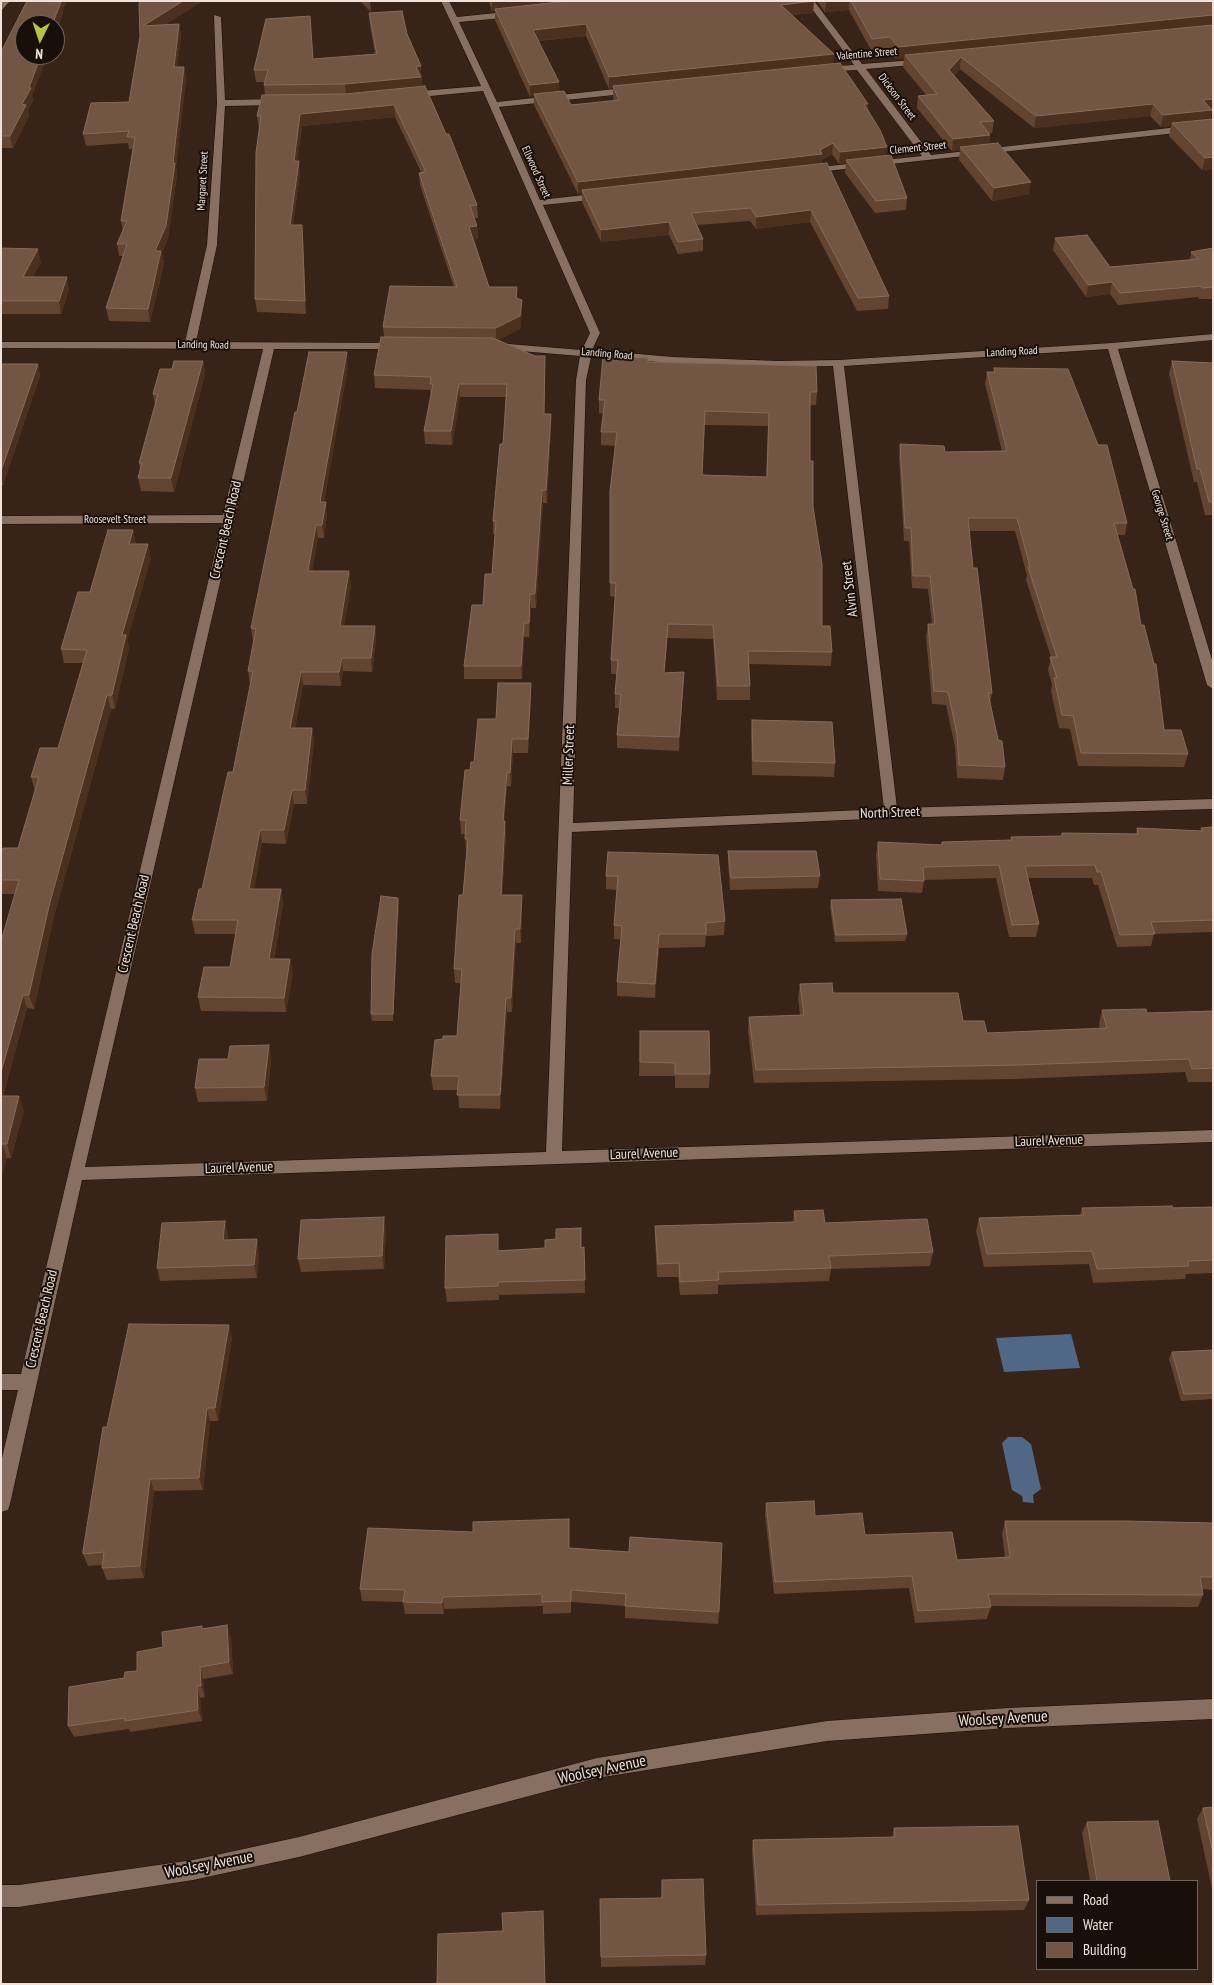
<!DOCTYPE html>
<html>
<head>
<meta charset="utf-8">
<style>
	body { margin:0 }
	#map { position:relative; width:1214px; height:1985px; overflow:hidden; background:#372317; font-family:"PT Sans Narrow",sans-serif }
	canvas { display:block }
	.frame { position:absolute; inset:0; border:2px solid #f0e2da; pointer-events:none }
	.legend { position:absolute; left:1036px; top:1880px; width:162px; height:90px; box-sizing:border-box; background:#180f0a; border:1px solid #6e635d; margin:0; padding:6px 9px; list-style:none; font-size:15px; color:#f0e2da }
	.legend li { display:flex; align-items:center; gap:10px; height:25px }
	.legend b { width:25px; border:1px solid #6e635d }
	.north { position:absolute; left:15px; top:15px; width:50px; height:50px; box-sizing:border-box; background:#180f0a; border:1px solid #6e635d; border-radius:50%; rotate:184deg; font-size:14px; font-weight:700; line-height:20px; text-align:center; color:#f0e2da }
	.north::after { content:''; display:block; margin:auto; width:18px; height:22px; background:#b4c24b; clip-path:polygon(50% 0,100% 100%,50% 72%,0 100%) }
</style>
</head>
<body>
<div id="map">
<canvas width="1214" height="1985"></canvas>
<div class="frame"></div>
<ul class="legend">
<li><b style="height:6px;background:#876f61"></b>Road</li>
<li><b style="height:14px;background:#506886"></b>Water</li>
<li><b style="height:14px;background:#725543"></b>Building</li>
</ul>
<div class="north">N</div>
</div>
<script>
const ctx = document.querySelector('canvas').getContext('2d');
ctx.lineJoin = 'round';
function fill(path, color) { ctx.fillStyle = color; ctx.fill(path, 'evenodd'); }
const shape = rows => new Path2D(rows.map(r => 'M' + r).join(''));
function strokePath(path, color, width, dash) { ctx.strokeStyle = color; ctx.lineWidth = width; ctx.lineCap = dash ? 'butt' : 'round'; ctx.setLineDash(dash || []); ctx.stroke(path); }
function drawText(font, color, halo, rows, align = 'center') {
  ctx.font = font + ' "PT Sans Narrow",sans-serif'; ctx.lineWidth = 4; ctx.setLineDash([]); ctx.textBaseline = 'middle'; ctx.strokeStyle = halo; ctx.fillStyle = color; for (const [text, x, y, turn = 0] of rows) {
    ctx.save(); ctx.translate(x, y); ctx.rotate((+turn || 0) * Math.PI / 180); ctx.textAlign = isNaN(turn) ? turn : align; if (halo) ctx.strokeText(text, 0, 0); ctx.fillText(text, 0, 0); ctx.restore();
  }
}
const water = shape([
	[1071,1334,1080,1368,1004,1372,996,1338],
	[1008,1437,1022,1437,1031,1444,1041,1489,1033,1495,1034,1503,1023,1502,1022,1496,1012,1490,1002,1443]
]);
const minor = shape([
	[2,1,10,1,1,11,1,2,2,1],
	[441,1,449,1,457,17,515,11,519,14,515,17,459,22,497,102,633,87,637,90,633,93,499,107,540,200,602,193,607,196,602,199,543,205,600,333,592,350,673,357,778,361,838,360,1112,343,1213,334,1213,340,1118,349,1213,663,1213,689,1207,685,1108,349,844,366,897,808,1213,799,1213,809,891,818,572,832,562,1151,1213,1130,1213,1142,82,1180,10,1504,8,1510,1,1512,1,1462,18,1390,1,1390,1,1374,21,1374,222,523,1,524,1,516,223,515,263,349,1,348,1,342,185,342,207,245,217,103,214,15,221,17,225,100,279,99,283,102,279,105,225,106,217,245,196,342,400,343,405,346,400,349,274,349,85,1167,546,1152,576,380,580,356,496,349,491,346,496,343,582,350,590,333,483,91,409,98,405,95,409,92,481,86,441,1],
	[591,357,673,363,778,367,833,366,884,809,573,823,586,380,591,357],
	[806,1,814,1,862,64,927,59,928,61,924,64,866,69,931,155,1213,123,1213,129,808,173,808,169,811,168,922,156,857,70,820,72,819,70,823,67,854,65,806,1],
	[1213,1699,1213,1719,1008,1728,827,1741,597,1778,299,1857,193,1880,19,1907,1,1907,1,1885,19,1885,193,1860,299,1837,597,1758,827,1721,1008,1708,1213,1699]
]);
const wall = shape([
	[140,1,203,1,166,24,179,24,181,35,177,67,184,67,186,79,176,167,177,175,168,238,162,253,164,264,150,322,109,321,106,308,123,256,119,256,117,244,123,232,121,221,133,149,129,149,128,143,86,146,83,134,129,102,140,37],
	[360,1,370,1,371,12],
	[489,1,813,1,813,13,792,15,868,104,868,110,886,156,907,198,906,210,875,213,845,173,846,163,839,164,832,154,822,160,822,163,889,296,888,309,857,311,810,222,756,229,750,221,697,225,703,239,703,251,678,254,669,235,601,242,582,202,582,193,578,194,534,105,534,96,530,97,495,20,495,11,492,12],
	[586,36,609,89,613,88,613,97,614,101,571,105,560,92,538,41],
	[817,1,1213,1,1213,110,1212,111,1210,119,1213,169,1202,170,1169,136,1171,126,1161,127,1150,116,1034,128,960,69,954,75,994,121,992,133,989,133,990,135,989,144,1029,194,992,201,959,160,960,150,952,151,917,108,918,96,927,96,903,67,904,58,896,59,889,49,871,50,849,10,825,12],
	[63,9,63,13,55,35,55,25,32,96,33,100,28,111,29,116,13,148,1,148,1,52],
	[369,13,407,34,422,78,422,87,477,205,478,218,474,218,477,226,478,239,474,239,489,287,517,287,517,298,522,313,520,329,498,340,535,356,545,356,544,414,551,427,547,503,543,503,536,608,531,608,529,637,524,637,522,679,464,679,464,666,492,574,495,534,493,534,493,521,503,444,506,397,460,397,452,445,425,444,424,431,431,396,430,390,375,388,374,375,384,337,383,327,454,287,420,185,419,173,421,172,395,117,302,126,297,161,300,173,293,225,303,237,306,314,257,312,255,299,259,128,257,116,265,95,264,85,265,82,256,82,254,70,314,59,375,54,370,25],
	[1055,238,1110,267,1190,260,1191,252,1213,248,1213,299,1199,299,1198,297,1118,305,1110,294,1086,297,1053,250],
	[1,248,41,262,33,277,69,289,61,314,1,314],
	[203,361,205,374,174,492,141,491,138,478,140,471,139,463,155,405,153,394],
	[1172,361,1213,363,1213,515,1205,515,1197,482,1194,482,1169,374],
	[648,362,817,392,816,405,810,405,810,461,822,626,832,652,831,666,749,664,750,686,750,700,717,700,713,639,667,638,664,673,683,686,679,751,617,748,617,735,620,708,615,708,615,694,617,674,611,674,611,660,615,597,610,596,610,491,615,446,601,445,601,432,604,414,599,413,599,400],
	[704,425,768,426,766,477,702,475],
	[1,364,38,364,40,376,3,485,1,485],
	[348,366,324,502,327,515,324,538,318,538,312,571,349,571,351,585,344,626,375,626,376,640,372,672,343,671,341,686,303,685,295,728,312,728,314,742,307,804,294,804,286,844,262,843,254,889,281,889,283,903,274,959,293,973,286,1012,201,1011,198,997,230,967,236,934,195,934,192,920,202,889,233,772,250,685,248,671,253,642,251,628],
	[994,368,1127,523,1125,535,1117,535,1141,625,1164,730,1188,754,1184,767,1078,766,1070,729,1059,728,1051,691,1052,685,1048,670,1051,657,1026,580,1027,575,1015,531,969,531,973,568,992,693,990,703,1005,767,1003,780,957,778,955,747,946,705,932,704,926,637,928,624,932,624,928,589,912,588,909,541,904,541,899,457,900,444,945,452,1002,451,985,384,987,372,994,372],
	[133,530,136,544,151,558,127,640,129,648,115,709,111,709,53,920,34,1009,27,1008,3,1096,24,1110,11,1158,7,1158,1,1178,1,941,15,894,1,894,1,853,18,848,35,791,31,777,58,748,83,663,64,663,61,649,90,592],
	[531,697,528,753,513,753,511,787,507,786,504,821,506,835,502,895,522,909,521,943,516,943,512,1012,507,1012,500,1109,459,1108,458,1090,433,1090,431,1076,443,1039,457,1036,461,983,455,983,454,969,463,895,466,853,465,834,461,834,460,820,470,770,474,762],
	[752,720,835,763,834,777,752,775,751,734],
	[1213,827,1213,932,1154,934,1151,946,1117,947,1098,885,1094,885,1092,878,1028,878,1039,924,1036,937,1009,937,996,878,924,880,922,893,878,891,876,855,878,842,941,845,942,842,1010,841,1011,837,1061,836,1062,833,1136,834,1137,828,1200,831,1201,828],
	[728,851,820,876,818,888,730,890,728,863],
	[608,852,725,921,724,935,706,936,705,947,659,948,655,998,617,996,617,982,621,939,614,939,614,925,617,890,606,889,606,876],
	[398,898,399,905,393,1021,372,1021,371,1014],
	[831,900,907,934,905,941,835,942,830,907],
	[800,984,833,993,963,1021,987,1033,1100,1029,1099,1024,1102,1010,1147,1013,1213,1011,1213,1082,1188,1082,1185,1072,1015,1079,754,1083,748,1030,749,1017,800,1015,798,998],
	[640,1031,710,1074,709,1088,675,1088,675,1076,639,1076],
	[228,1059,271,1059,267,1101,198,1102,195,1088],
	[1213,1207,1213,1273,1186,1274,1185,1279,1093,1283,1089,1264,984,1267,976,1231,979,1218,1080,1215,1082,1208],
	[794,1211,825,1223,933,1252,930,1266,831,1269,829,1281,718,1285,718,1294,680,1295,678,1277,657,1277,655,1240,655,1226,793,1222],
	[384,1217,386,1230,384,1269,301,1272,298,1259],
	[228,1234,227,1240,259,1253,257,1278,160,1281,157,1268],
	[584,1247,585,1293,499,1295,499,1300,447,1302,445,1288,499,1250],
	[232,1338,218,1421,210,1421,203,1490,154,1491,144,1578,107,1580,102,1568,102,1565,88,1566,83,1554,107,1427],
	[1213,1350,1213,1399,1181,1401,1169,1359,1172,1352],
	[766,1503,815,1516,865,1535,957,1560,1005,1557,1002,1534,1005,1521,1213,1523,1213,1590,1202,1589,1203,1595,1198,1607,991,1606,987,1619,915,1623,909,1588,774,1594,765,1515],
	[570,1548,719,1612,718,1624,625,1618,625,1606,571,1602,571,1613,543,1614,543,1606,444,1609,444,1614,405,1614,403,1602,362,1601,360,1589],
	[203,1629,231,1637,233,1674,203,1679,205,1697,200,1698,202,1721,130,1732,129,1729,74,1737,68,1726,124,1678,137,1671,163,1647],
	[1213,1807,1213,1893,1197,1819,1203,1808],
	[1087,1822,1170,1881,1090,1881,1082,1833],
	[894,1828,1029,1900,1024,1910,756,1915,752,1851,753,1840,892,1837],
	[662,1880,706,1955,705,1965,601,1967,600,1899,661,1898]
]);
const shadedWall = shape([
	[58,1,68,1,63,9,63,13,55,35,55,25,52,25],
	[183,1,203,1,145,37,143,26],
	[492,1,596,1,495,9,495,11,492,12],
	[826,1,849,1,849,10,825,12],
	[814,2,813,13,780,16,781,5],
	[1213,15,1213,26,905,55,904,58,896,59,898,47],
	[179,24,181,35,176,79,174,67],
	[586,24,586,36,533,41,533,30],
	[834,54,833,65,613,86,613,88,609,89,609,77],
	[41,55,48,55,32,96,33,100,28,111,29,116,13,148,10,136],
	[961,57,960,69,948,82,949,70],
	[421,66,422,89,346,96,345,84],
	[184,67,186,79,176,167,177,175,168,238,162,253,164,264,150,322,148,309,155,251,173,163],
	[559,82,560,94,534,94,534,96,530,97,530,85],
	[1213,99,1213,110,1212,111,1209,122,1172,123,1171,126,1161,127,1163,115,1203,100],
	[864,104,868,104,867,115],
	[1153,104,1150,116,1034,128,1036,116],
	[394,105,395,117,302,126,295,173,294,161,300,114],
	[990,135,989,147,960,147,960,150,952,151,953,139],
	[833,143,832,154,822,160,821,166,582,190,582,193,578,194,578,182,820,150],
	[887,147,886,158,846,160,846,163,839,164,840,152],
	[1213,157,1213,169,1202,170,1205,158],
	[299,161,300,173,291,238,290,225],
	[1031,182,1029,194,992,201,994,188],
	[811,210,810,222,756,229,756,217],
	[669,222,669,235,601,242,601,230],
	[302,225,303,237,306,314,305,301],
	[477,226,478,239,470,240,469,227],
	[38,249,41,262,26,290,23,277],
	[67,277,69,289,61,314,59,301],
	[1112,282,1110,294,1086,297,1088,285],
	[522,300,522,313,520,329,496,341,496,328],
	[347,352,348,366,322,515,320,502],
	[203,361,205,374,174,492,171,478],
	[38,364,40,376,3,485,1,477,1,471],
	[459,384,460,397,452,445,451,431],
	[551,414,551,427,547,503,546,490],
	[542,490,543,503,536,608,535,594],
	[326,502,327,515,324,538,322,525],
	[316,525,318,538,310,585,308,571],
	[133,530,136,544,129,544],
	[148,544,151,558,127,640,129,648,115,709,112,695,122,635],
	[349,571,351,585,342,640,340,626],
	[530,594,531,608,529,637,529,623],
	[524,623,524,637,522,679,521,666],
	[375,626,376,640,372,672,371,658],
	[342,658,343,671,341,686,339,672],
	[301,672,303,685,292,742,290,728],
	[684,672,683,686,679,751,679,737],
	[531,683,531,697,528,753,528,739],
	[107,695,111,709,53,920,34,1009,29,995,49,906],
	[312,728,314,742,307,804,305,790],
	[512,739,513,753,511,787,510,773],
	[507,772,507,786,503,835,503,821],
	[292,790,294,804,286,844,284,830],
	[505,821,506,835,501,909,501,895],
	[260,830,262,843,252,903,249,889],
	[281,889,283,903,271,972,269,959],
	[522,895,522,909,521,943,520,929],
	[398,898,399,905,393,1021,393,1014],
	[515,929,516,943,512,1012,511,998],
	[659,934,659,948,655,998,655,984],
	[290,959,293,973,286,1012,284,998],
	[23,995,27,1008,1,1102,1,1072],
	[506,998,507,1012,500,1109,500,1095],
	[269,1045,271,1059,267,1101,264,1087],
	[19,1096,24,1110,11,1158,7,1144],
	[2,1144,7,1158,1,1178,1,1147],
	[384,1217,386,1230,384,1269,382,1256],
	[225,1221,228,1234,226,1254,223,1240],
	[257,1239,259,1253,257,1278,254,1265],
	[229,1325,232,1338,218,1421,215,1408],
	[207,1408,210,1421,203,1490,199,1478],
	[150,1479,154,1491,144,1578,140,1566],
	[443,1597,444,1609,444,1614,442,1603],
	[227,1625,231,1637,233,1674,229,1662],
	[200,1667,203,1679,205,1697,201,1686],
	[197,1686,200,1698,202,1721,198,1710]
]);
const building = shape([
	[27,1,61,2,52,25,25,25,25,55,41,55,29,88,31,88,22,104,26,105,10,136,1,136,1,52,27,1],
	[140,1,183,1,143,26,179,24,174,67,184,67,173,163,175,163,166,226,155,251,161,251,148,309,106,308,127,244,117,244,127,221,121,221,135,137,127,137,129,131,83,134,91,103,129,102,140,37,139,4,140,1],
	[569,1,813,1,781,5,834,54,609,77,586,24,533,30,559,82,530,85,495,9,569,1],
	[851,1,1213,1,1213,15,898,47,890,37,872,39,851,1],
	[402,11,407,34,421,66,416,67,421,77,345,84,264,85,268,70,254,70,266,19,310,16,313,59,377,54,369,13,402,11],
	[1213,25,1213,99,1203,100,1212,110,1163,115,1153,104,1036,116,961,57,949,70,994,121,980,122,990,135,953,139,918,96,937,94,905,55,1213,25],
	[840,63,868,104,864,104,880,130,887,147,840,152,833,143,820,150,822,154,578,182,534,94,564,91,571,105,619,100,613,86,840,63],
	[425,86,446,134,449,134,477,205,470,206,477,226,469,227,489,287,517,287,516,298,522,300,520,316,496,328,383,327,390,286,457,287,419,173,426,172,394,105,300,114,294,161,299,161,290,225,302,225,305,301,255,299,256,153,261,116,257,116,262,95,345,94,425,86],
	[1213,119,1213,157,1205,158,1172,123,1213,119],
	[998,143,1031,182,994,188,960,147,998,143],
	[891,155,907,198,876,201,846,160,891,155],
	[827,163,889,296,858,298,811,210,756,217,751,208,691,213,703,239,678,242,669,222,601,230,582,190,827,163],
	[1087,235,1110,267,1199,259,1191,252,1213,248,1213,287,1202,288,1201,286,1120,293,1112,282,1088,285,1055,238,1087,235],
	[1,248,38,249,23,277,67,277,59,301,1,301,1,248],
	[381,337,493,338,535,356,545,356,544,414,551,414,546,490,542,490,535,594,530,594,529,623,524,623,521,666,464,666,472,605,483,605,485,574,492,574,496,521,493,521,500,444,503,444,507,384,459,384,451,431,424,431,433,384,430,384,431,377,374,375,381,337],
	[309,352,347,352,320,502,326,502,322,525,316,525,308,571,349,571,340,626,375,626,371,658,342,658,339,672,301,672,290,728,312,728,305,790,292,790,284,830,260,830,249,889,281,889,269,959,290,959,284,998,198,997,204,967,230,967,238,920,192,920,199,889,202,889,228,772,233,772,253,671,248,671,256,629,251,628,295,412,297,412,309,352],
	[603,357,648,358,648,362,816,366,817,392,810,392,810,461,813,461,813,507,822,564,822,626,830,626,832,652,748,651,750,686,718,686,713,625,668,624,664,673,684,672,679,737,617,735,621,694,615,694,618,660,611,660,616,583,610,583,610,491,617,432,601,432,605,400,599,400,603,357],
	[705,411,769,413,767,477,702,475,705,411],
	[174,361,203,361,171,478,138,478,142,463,139,463,158,394,153,394,160,369,172,369,174,361],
	[1172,361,1213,363,1213,502,1209,502,1200,469,1197,469,1172,361],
	[1,364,38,364,1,471,1,364],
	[994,368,1068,369,1098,445,1107,445,1127,523,1114,523,1133,589,1135,589,1141,625,1144,625,1154,664,1156,664,1164,730,1181,730,1188,754,1081,753,1073,716,1062,715,1054,678,1057,678,1050,657,1057,657,1028,567,1030,567,1017,518,968,518,973,568,977,568,992,693,988,693,998,740,1002,741,1005,767,959,765,957,734,948,692,934,691,928,624,935,624,930,576,913,576,911,528,905,528,900,444,944,446,945,452,1007,451,987,372,995,372,994,368],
	[108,530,133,530,129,544,148,544,122,635,126,635,112,695,107,695,49,906,29,995,23,995,1,1072,1,941,19,880,1,880,1,853,3,848,18,848,39,777,31,777,40,748,58,748,87,650,61,649,78,592,90,592,108,530],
	[498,683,531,683,528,739,512,739,510,773,507,772,503,821,505,821,501,895,522,895,520,929,515,929,511,998,506,998,500,1095,457,1095,459,1076,431,1076,435,1040,443,1039,443,1036,457,1036,462,969,454,969,459,895,463,895,468,839,465,839,466,820,460,820,465,770,470,770,471,762,474,762,478,719,496,719,498,683],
	[752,720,832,722,835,763,753,761,752,720],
	[1213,827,1213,920,1151,922,1155,934,1120,935,1101,872,1097,872,1095,865,1025,866,1039,924,1012,925,999,865,923,867,924,881,880,879,878,842,942,845,942,842,1012,840,1011,837,1062,836,1062,833,1138,834,1137,828,1203,831,1201,828,1213,827],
	[728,851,816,851,820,876,731,878,728,851],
	[608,852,718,855,725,921,706,923,706,934,659,934,655,984,617,982,622,926,614,925,618,876,606,876,608,852],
	[381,896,398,898,393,1014,371,1014,372,954,381,896],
	[901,899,907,934,836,935,831,900,901,899],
	[832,983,833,993,958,993,963,1021,984,1021,987,1033,1107,1028,1102,1010,1146,1009,1147,1013,1213,1011,1213,1068,1192,1069,1189,1059,1018,1065,756,1070,749,1017,804,1015,800,984,832,983],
	[640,1031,709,1031,710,1074,675,1074,675,1063,640,1062,640,1031],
	[269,1045,264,1087,195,1088,199,1059,228,1059,230,1046,269,1045],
	[1,1096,19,1096,7,1144,2,1144,1,1147,1,1096],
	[1172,1206,1173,1208,1213,1207,1213,1260,1188,1261,1189,1266,1097,1269,1092,1251,987,1254,979,1218,1084,1215,1082,1208,1172,1206],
	[823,1210,825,1223,927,1219,933,1252,829,1256,831,1268,718,1272,719,1280,680,1282,679,1263,658,1264,655,1226,796,1222,794,1211,823,1210],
	[384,1217,382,1256,298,1259,301,1220,384,1217],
	[225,1221,223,1240,257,1239,254,1265,157,1268,162,1223,225,1221],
	[581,1228,581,1248,584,1247,585,1280,498,1282,498,1286,445,1288,446,1236,498,1234,498,1251,545,1248,545,1240,556,1239,556,1229,581,1228],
	[129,1324,229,1325,215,1408,207,1408,199,1478,150,1479,140,1566,102,1568,104,1552,83,1554,83,1551,103,1427,107,1427,129,1324],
	[1213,1350,1213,1393,1184,1394,1172,1352,1213,1350],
	[814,1501,815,1516,862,1513,865,1535,952,1532,957,1560,1010,1557,1005,1521,1125,1521,1213,1523,1213,1577,1200,1577,1203,1595,988,1594,991,1607,918,1611,912,1576,775,1582,766,1503,814,1501],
	[569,1519,569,1548,629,1552,630,1537,722,1543,719,1612,625,1606,626,1594,571,1590,571,1601,542,1602,542,1594,443,1597,442,1603,403,1602,405,1590,360,1589,368,1528,473,1532,473,1522,569,1519],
	[227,1625,229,1662,200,1667,201,1686,197,1686,198,1710,125,1721,125,1718,68,1726,69,1687,124,1678,125,1672,137,1671,137,1652,163,1647,162,1632,202,1626,202,1629,227,1625],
	[1213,1807,1213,1853,1203,1808,1213,1807],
	[1158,1821,1170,1881,1097,1881,1087,1822,1158,1821],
	[1018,1826,1029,1900,758,1905,753,1840,895,1837,894,1828,1018,1826],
	[703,1879,706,1955,601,1957,600,1899,662,1898,662,1880,703,1879],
	[543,1911,545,1984,437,1984,438,1934,503,1931,502,1913,543,1911]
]);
const farStreetnames = [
	["Valentine Street",867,54,-5],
	["Dickson Street",897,97,53],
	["Clement Street",918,148,-6],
	["Ellwood Street",536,172,66],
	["Margaret Street",203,181,-87],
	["Landing Road",203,345,1],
	["Landing Road",1012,352,-3],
	["Landing Road",607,354,5],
	["George Street",1162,515,73],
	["Roosevelt Street",115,520]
];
const streetNames = [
	["Crescent Beach Road",226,530,-77],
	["Alvin Street",850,589,-97],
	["Miller Street",569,755,-88],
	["North Street",890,813,-2],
	["Crescent Beach Road",134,924,-77],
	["Laurel Avenue",1049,1141,-2],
	["Laurel Avenue",644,1154,-2],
	["Laurel Avenue",239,1168,-2],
	["Crescent Beach Road",42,1319,-77]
];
const nearStreetnames = [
	["Woolsey Avenue",1003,1719,-3],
	["Woolsey Avenue",602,1770,-12],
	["Woolsey Avenue",209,1865,-11]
];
fill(water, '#506886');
strokePath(minor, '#1e0c03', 1);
fill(minor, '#876f61');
fill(wall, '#634431');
fill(shadedWall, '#4b301f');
fill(building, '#725543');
strokePath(building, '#866b5b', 1);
drawText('11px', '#f0e2da', '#180f0a', farStreetnames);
drawText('14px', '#f0e2da', '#180f0a', streetNames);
drawText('16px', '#f0e2da', '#180f0a', nearStreetnames);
</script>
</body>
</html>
